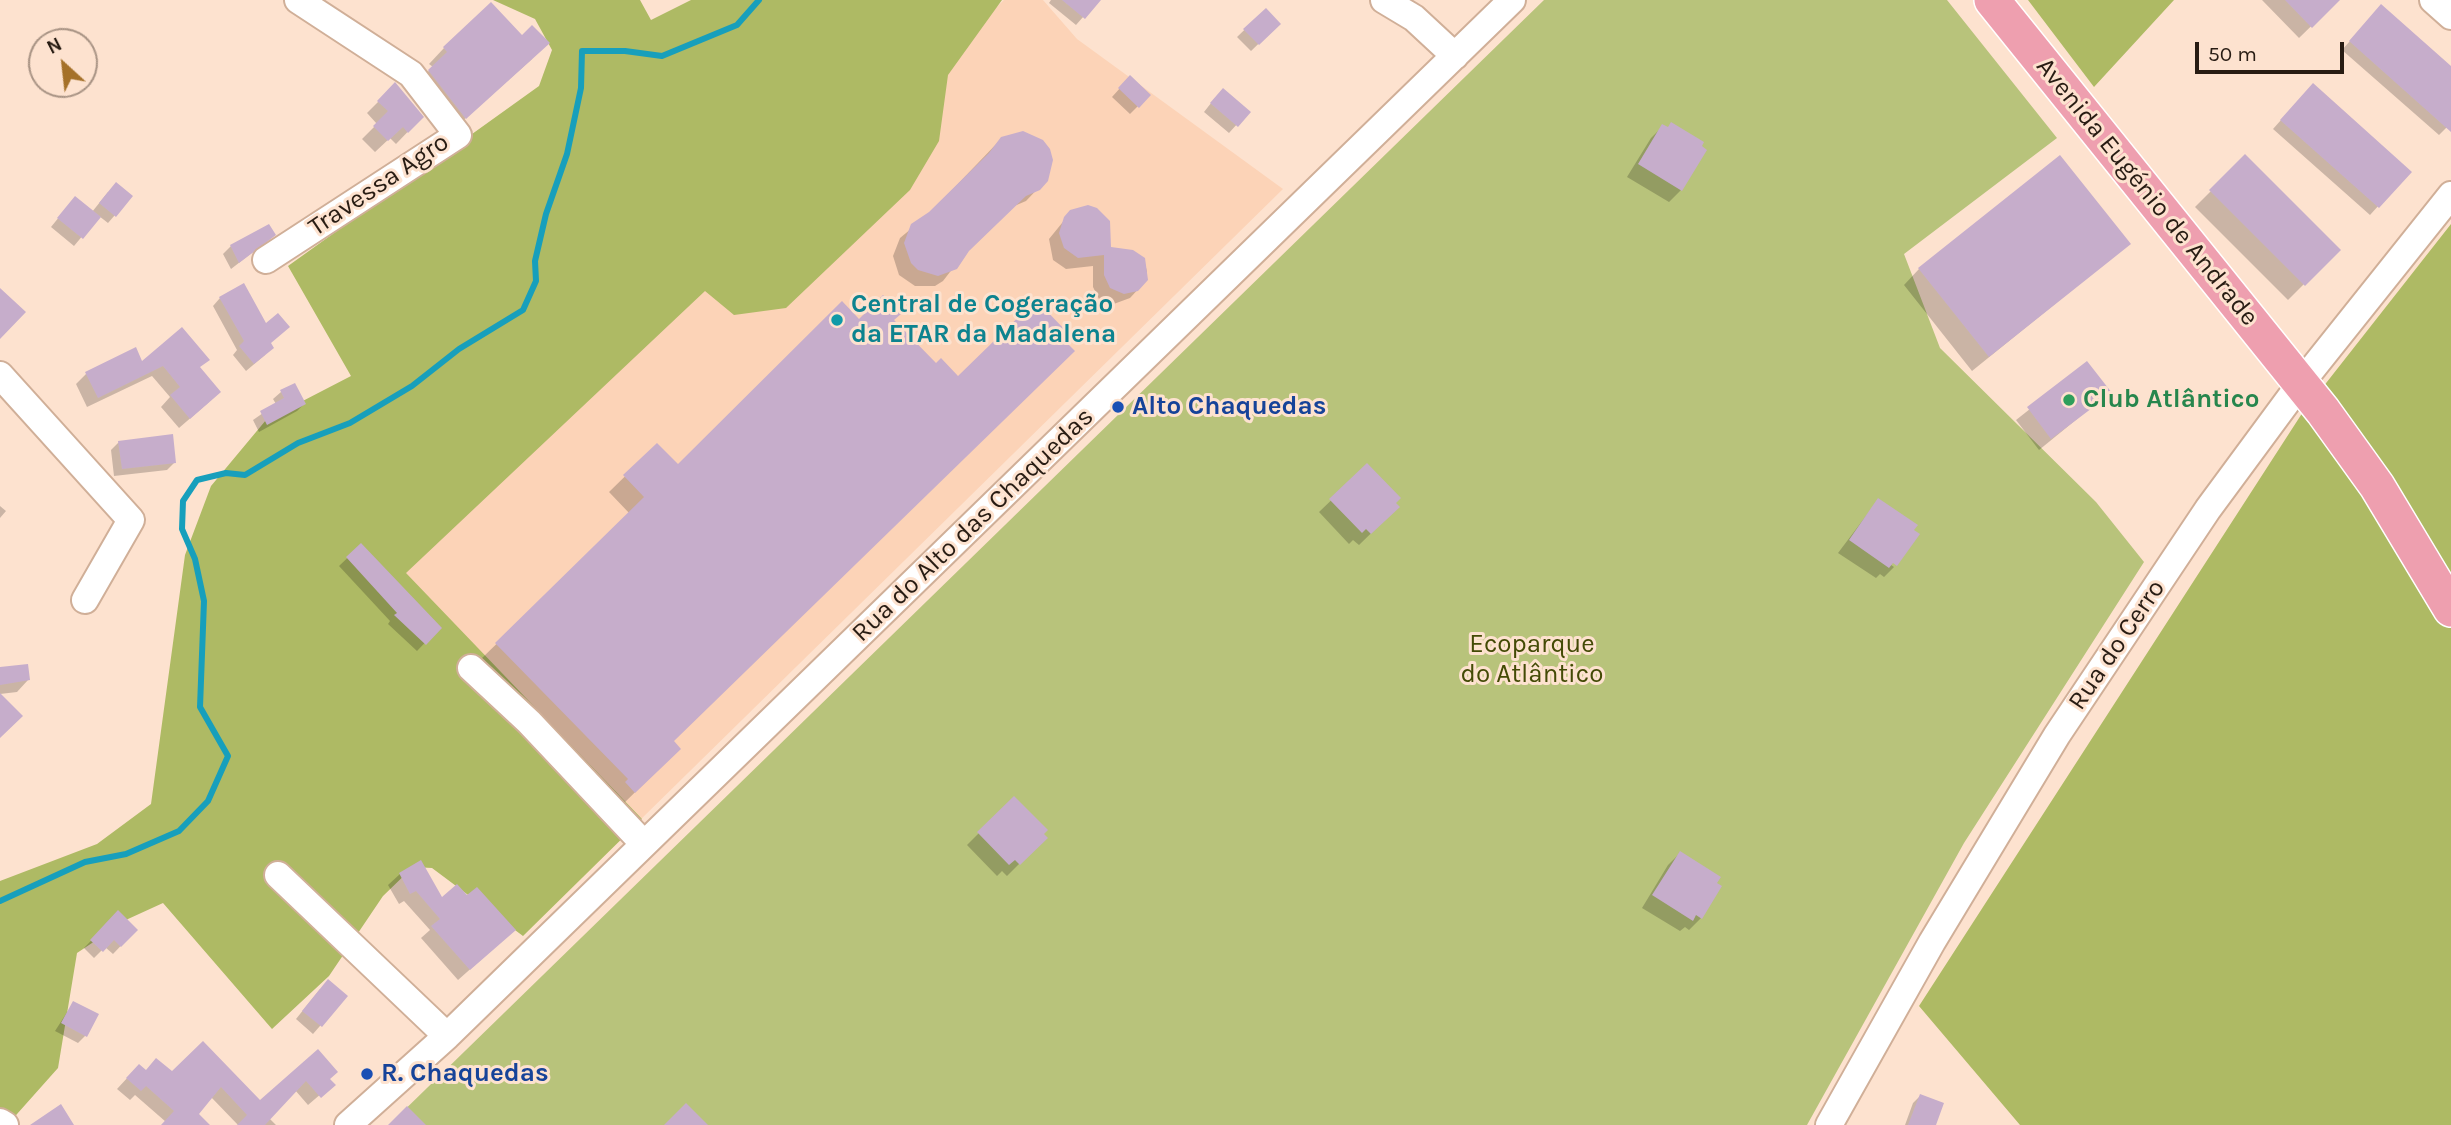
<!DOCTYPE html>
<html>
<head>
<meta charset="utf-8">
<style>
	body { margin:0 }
	#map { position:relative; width:2451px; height:1125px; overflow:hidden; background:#fde2cf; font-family:Karla,sans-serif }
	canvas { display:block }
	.north { position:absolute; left:28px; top:28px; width:70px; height:70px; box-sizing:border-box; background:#fde2cf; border:2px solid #a89384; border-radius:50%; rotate:333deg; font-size:19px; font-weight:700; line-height:28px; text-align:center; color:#281c13 }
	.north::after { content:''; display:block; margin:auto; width:24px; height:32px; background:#a57129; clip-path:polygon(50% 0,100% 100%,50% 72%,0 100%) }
	.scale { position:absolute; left:2195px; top:42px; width:149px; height:32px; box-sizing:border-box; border:4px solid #281c13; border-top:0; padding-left:9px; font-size:21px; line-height:24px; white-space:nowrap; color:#281c13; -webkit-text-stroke:5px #fde2cf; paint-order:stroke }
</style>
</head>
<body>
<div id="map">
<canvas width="2451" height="1125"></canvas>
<div class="north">N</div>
<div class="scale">50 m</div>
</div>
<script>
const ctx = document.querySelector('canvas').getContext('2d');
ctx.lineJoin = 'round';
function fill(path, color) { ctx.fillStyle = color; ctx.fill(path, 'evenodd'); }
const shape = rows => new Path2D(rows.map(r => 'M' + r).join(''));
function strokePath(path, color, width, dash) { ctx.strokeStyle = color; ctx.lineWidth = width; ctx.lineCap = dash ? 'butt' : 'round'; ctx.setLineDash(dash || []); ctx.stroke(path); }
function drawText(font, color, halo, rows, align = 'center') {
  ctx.font = font + ' Karla,sans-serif'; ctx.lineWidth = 6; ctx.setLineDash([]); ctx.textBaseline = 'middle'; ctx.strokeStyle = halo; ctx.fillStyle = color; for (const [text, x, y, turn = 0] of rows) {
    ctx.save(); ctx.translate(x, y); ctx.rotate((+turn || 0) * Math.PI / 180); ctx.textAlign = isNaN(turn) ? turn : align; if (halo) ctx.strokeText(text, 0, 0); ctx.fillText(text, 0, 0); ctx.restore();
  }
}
const built = shape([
	[1004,0,1043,0,1077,39,1283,189,635,825,397,577]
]);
const green = shape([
	[1544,0,1947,0,2057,138,1904,254,1940,348,2096,502,2144,562,1964,843,1807,1125,389,1125]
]);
const forest = shape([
	[493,0,640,0,651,20,691,0,1002,0,948,75,939,141,910,190,786,308,734,315,705,291,406,573,642,819,523,936,432,868,413,867,383,896,329,976,272,1029,163,903,128,919,77,953,58,1068,9,1123,0,1125,0,881,97,844,151,804,185,555,211,486,266,420,351,376,288,266,539,86,552,50,535,19],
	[2028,0,2174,0,2094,87],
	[2451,224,2451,1125,2020,1125,1919,1006,2301,415]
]);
const shadow = shape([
	[1051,0,1098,0,1076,25,1049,3],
	[2262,0,2338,0,2299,38],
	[1265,10,1279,24,1251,51,1237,37],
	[2374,14,2451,69,2451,123,2439,135,2342,50],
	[444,48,532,59,449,133,413,86,433,67,429,64],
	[1130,77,1149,95,1130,114,1112,97],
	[395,85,422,117,396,144,390,138,375,152,362,139,377,124,367,113],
	[2305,93,2409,172,2370,215,2273,129],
	[1215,98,1248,112,1229,133,1204,112],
	[1663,126,1705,150,1681,190,1669,202,1627,177,1651,138],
	[1023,133,1042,141,1046,180,1026,201,1012,207,967,250,943,281,935,286,915,286,899,275,893,256,900,238,930,213,1002,138],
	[2245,157,2338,250,2288,300,2195,207],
	[108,192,115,215,108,223,99,216,74,246,51,227,68,206,92,212],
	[1071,212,1103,215,1110,230,1109,248,1144,259,1147,272,1142,285,1130,298,1111,305,1099,299,1093,287,1093,266,1066,269,1053,260,1049,239],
	[266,242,231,269,223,254,231,246],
	[2129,244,1972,371,1904,285,1919,269],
	[220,298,269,344,265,355,246,371,233,355,237,350,213,306],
	[891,320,936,366,958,378,672,741,679,749,619,808,480,660,630,514,609,492,657,445,678,467,859,321],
	[142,363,199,368,209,402,179,428,161,407,170,397,152,376,87,407,76,384,86,374],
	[2087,364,2109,393,2039,450,2016,420],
	[294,385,304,404,297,411,259,432,253,420,276,404,273,399,281,392],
	[119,442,175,462,167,470,114,476,111,450],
	[1367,466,1398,507,1359,545,1353,540,1349,544,1319,512],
	[1878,500,1896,563,1884,560,1894,567,1884,577,1880,574,1876,578,1838,553],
	[0,506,6,511,0,518],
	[361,545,439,628,417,651,388,624,390,621,339,566],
	[0,669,28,680,17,692,0,694],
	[1014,798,1045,838,1007,876,1002,871,997,876,967,845],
	[1680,853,1701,918,1689,930,1685,927,1680,931,1642,908,1668,865],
	[400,874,441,900,467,898,502,941,458,980,421,938,430,930,404,901,399,904,388,885],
	[118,913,136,930,113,954,105,947,94,958,84,948],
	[320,989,346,996,313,1034,296,1019],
	[73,1003,86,1035,78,1043,55,1031],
	[203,1043,260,1103,318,1052,328,1079,322,1093,308,1105,295,1090,269,1118,276,1125,238,1125,211,1097,196,1114,207,1125,163,1125,166,1122,135,1095,130,1100,117,1089,129,1076,145,1072,172,1073],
	[1920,1096,1934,1125,1905,1125,1913,1103]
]);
const stream = shape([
	[0,901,85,862,126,854,179,831,208,801,228,756,200,707,204,601,195,559,182,529,183,501,197,480,226,473,245,475,298,443,350,423,412,386,459,349,523,310,536,281,535,261,546,214,567,154,581,88,582,51,625,51,662,56,737,25,759,0]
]);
const building = shape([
	[1062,0,1101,0,1085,19],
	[2285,0,2340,0,2312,28],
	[491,2,522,35,532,25,550,43,466,119,428,70,447,52,443,47],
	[2381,4,2451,66,2451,132,2349,41],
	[1266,8,1281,24,1259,45,1243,29],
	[1130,75,1151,95,1139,108,1118,88],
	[395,82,424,117,408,133,403,127,388,141,373,126,388,111,377,101],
	[2313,83,2412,172,2379,208,2280,120],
	[1223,88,1251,112,1238,127,1210,103],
	[1671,122,1704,142,1702,146,1707,150,1682,191,1638,164,1662,124,1668,127],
	[1023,131,1043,140,1050,149,1053,160,1048,181,1040,190,1026,196,969,251,957,269,938,276,918,270,911,263,904,243,911,224,929,212,989,153,1001,137],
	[2245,154,2341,250,2305,286,2209,190],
	[2060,155,2131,244,1989,357,1918,268],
	[116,182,133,196,116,217,99,203],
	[75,196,101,217,83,239,57,218],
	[1088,205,1097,208,1110,221,1111,247,1133,250,1145,258,1148,280,1138,291,1124,294,1110,288,1104,275,1104,255,1078,258,1064,248,1059,233,1064,217,1070,210],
	[269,224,276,235,239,263,230,245],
	[244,283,266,323,278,313,290,327,271,343,274,348,254,364,239,346,244,341,219,297],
	[0,288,26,312,0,339],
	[883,295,901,314,894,320,936,363,941,358,958,376,1036,300,1068,333,1062,338,1075,351,674,741,681,749,635,793,625,782,628,779,495,643,644,497,623,475,657,443,678,464,842,301,859,319],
	[182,327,210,360,200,367,221,392,190,419,170,395,180,387,163,366,98,398,85,372,136,347,142,361],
	[2087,361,2112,393,2051,439,2027,407],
	[295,383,306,404,267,425,260,411,284,398,280,390],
	[173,434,176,463,122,469,118,441],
	[1367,463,1401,498,1396,503,1400,507,1371,534,1366,529,1362,533,1329,499],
	[1878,498,1918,525,1914,530,1920,534,1897,566,1893,563,1889,568,1849,540],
	[361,543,442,628,426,645,394,615,397,613,346,557],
	[28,664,30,680,0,685,0,667],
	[0,693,23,716,0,738],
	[1014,796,1048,830,1044,834,1048,838,1020,865,1015,860,1009,865,977,832],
	[1680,851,1721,877,1717,883,1722,886,1702,919,1696,915,1693,921,1652,895],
	[421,860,442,897,457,884,467,895,477,887,516,930,470,970,431,926,440,919,416,891,410,894,399,873],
	[118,910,138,930,121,947,114,940,103,952,90,940],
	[328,979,348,996,322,1027,302,1011],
	[73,1001,99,1014,87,1037,61,1023],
	[203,1041,260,1100,318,1049,338,1072,330,1079,336,1085,321,1098,306,1081,265,1125,237,1125,247,1115,221,1087,199,1114,210,1125,161,1125,174,1111,146,1086,141,1091,126,1078,139,1064,146,1070,156,1058,172,1071],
	[1920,1094,1944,1103,1936,1125,1908,1125],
	[686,1103,708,1125,664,1125],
	[61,1104,74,1125,30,1125],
	[407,1106,426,1125,388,1125]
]);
const minor = shape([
	[1384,0,1414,18,1455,56],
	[2433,0,2451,16],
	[266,260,458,135,411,74,298,0],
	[0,375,131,520,85,600],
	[471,668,529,722,644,844],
	[278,875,447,1036],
	[0,1122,5,1125],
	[348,1125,447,1036,1512,0],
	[1829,1125,1932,942,2057,735,2208,509,2301,383,2451,195]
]);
const major = shape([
	[1992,0,2323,411,2377,486,2451,609]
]);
const markers = [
	[837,320,7,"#0f9aa8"],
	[2069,400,7,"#2e9e5b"],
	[1118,407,7,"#1a4fb4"],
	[367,1074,7,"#1a4fb4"]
];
const streetNames = [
	["Travessa Agro",379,185,-34],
	["Avenida Eugénio de Andrade",2147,192,51],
	["Rua do Alto das Chaquedas",973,525,-44],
	["Rua do Cerro",2117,645,-56]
];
const cultureNames = [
	["Central de Cogeração",851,305],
	["da ETAR da Madalena",851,335]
];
const leisureNames = [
	["Club Atlântico",2083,400]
];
const transitNames = [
	["Alto Chaquedas",1132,407],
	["R. Chaquedas",381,1074]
];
const parkNames = [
	["Ecoparque",1532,645],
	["do Atlântico",1532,675]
];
fill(built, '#fcd3b7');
fill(green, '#b8c37b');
fill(forest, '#aeba64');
fill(shadow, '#0003');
strokePath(stream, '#179fbc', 6);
fill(building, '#c6adcb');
strokePath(minor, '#d0af98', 30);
strokePath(major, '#fff', 38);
strokePath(minor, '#fff', 26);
strokePath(major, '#ee9faf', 35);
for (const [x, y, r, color] of markers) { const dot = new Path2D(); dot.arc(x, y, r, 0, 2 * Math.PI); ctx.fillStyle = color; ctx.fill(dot); strokePath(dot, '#fde2cf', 2.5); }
drawText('26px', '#281c13', '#fde2cf', streetNames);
drawText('bold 26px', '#0d838f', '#fde2cf', cultureNames, 'left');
drawText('bold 26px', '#27864d', '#fde2cf', leisureNames, 'left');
drawText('bold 26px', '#164399', '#fde2cf', transitNames, 'left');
drawText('26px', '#434a05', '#fde2cf', parkNames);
</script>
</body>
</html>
